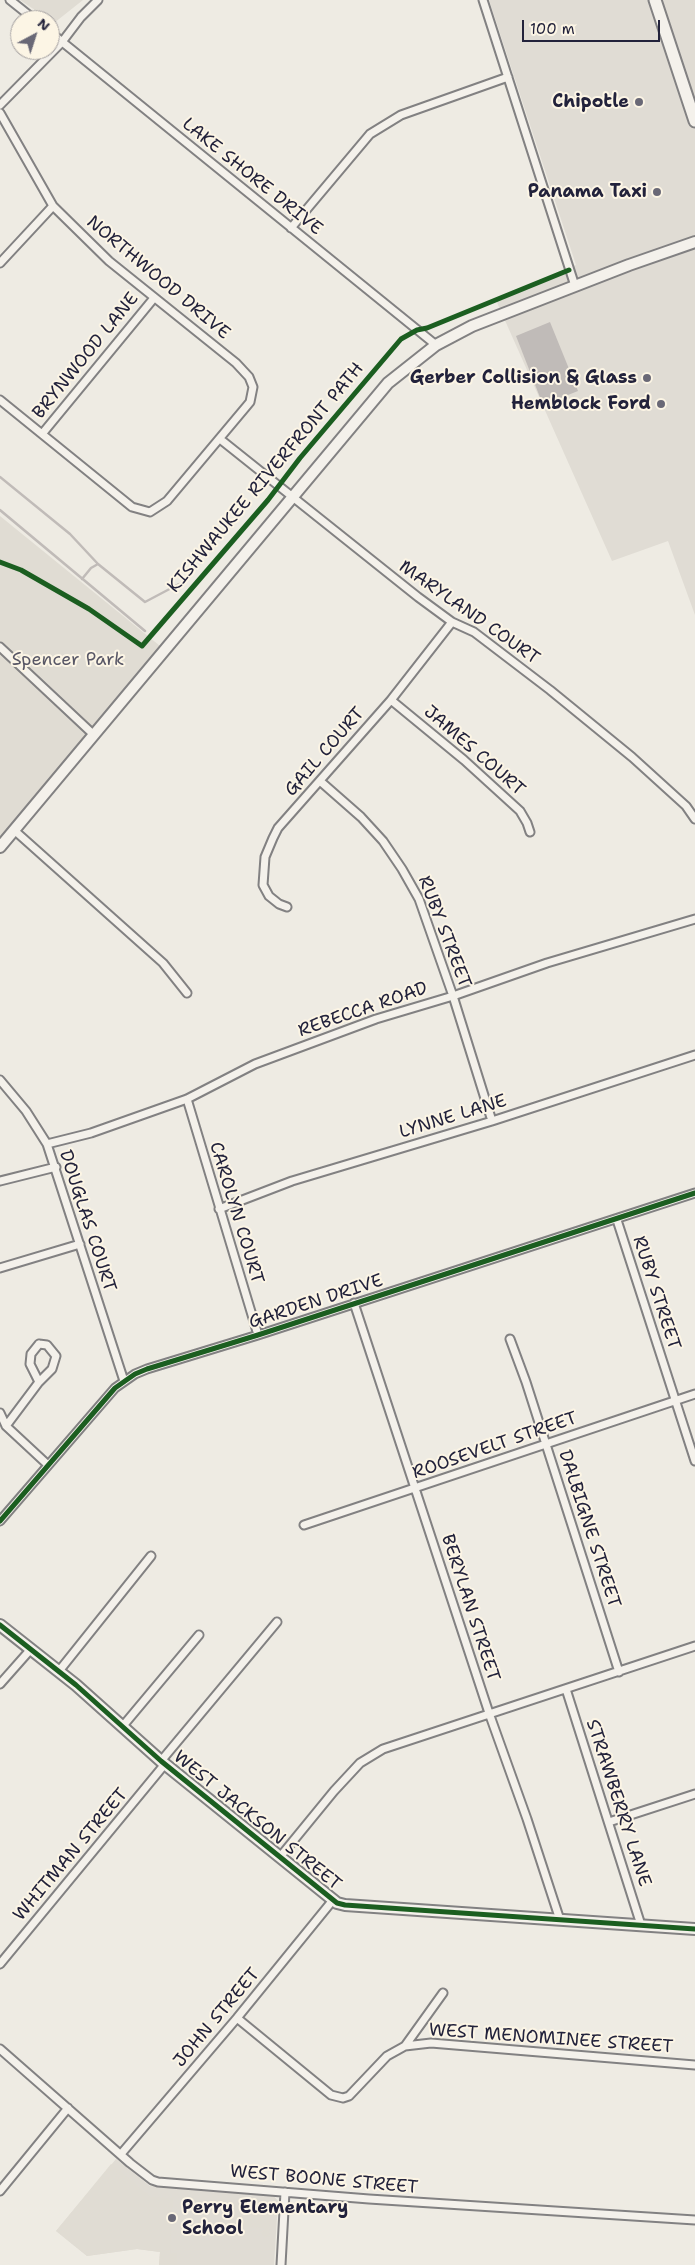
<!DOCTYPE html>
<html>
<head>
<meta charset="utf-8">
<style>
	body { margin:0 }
	#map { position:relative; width:695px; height:2265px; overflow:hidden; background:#eeebe3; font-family:"Shantell Sans",sans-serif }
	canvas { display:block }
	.north { position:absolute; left:10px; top:10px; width:50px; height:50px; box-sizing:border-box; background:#fcf5e5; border:1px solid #a5a1a1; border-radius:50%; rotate:40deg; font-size:14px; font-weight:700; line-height:20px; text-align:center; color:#22223b }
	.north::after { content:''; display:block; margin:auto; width:18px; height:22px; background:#696876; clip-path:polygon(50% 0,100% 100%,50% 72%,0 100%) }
	.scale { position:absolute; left:522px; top:20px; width:138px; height:22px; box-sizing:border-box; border:2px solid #22223b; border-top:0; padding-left:6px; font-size:15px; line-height:18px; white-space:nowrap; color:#22223b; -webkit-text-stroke:4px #fcf5e5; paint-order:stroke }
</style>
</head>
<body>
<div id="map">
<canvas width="695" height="2265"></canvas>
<div class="north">N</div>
<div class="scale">100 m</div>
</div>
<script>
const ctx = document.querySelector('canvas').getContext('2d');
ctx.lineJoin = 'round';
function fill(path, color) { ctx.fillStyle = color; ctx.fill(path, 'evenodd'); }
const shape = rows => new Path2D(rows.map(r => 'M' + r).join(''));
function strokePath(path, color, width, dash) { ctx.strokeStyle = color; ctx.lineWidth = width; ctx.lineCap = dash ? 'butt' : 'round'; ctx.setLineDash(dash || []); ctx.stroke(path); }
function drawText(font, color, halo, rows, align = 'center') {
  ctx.font = font + ' "Shantell Sans",sans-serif'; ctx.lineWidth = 4; ctx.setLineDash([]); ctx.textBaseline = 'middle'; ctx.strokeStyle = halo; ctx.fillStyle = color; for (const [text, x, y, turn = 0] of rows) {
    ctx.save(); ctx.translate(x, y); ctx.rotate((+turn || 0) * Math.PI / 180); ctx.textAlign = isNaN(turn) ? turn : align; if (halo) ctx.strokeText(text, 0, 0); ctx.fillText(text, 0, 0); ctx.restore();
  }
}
const built = shape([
	[489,0,695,0,695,615,668,541,612,561,495,298,576,265],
	[116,2159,150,2186,274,2196,278,2201,274,2265,159,2265,160,2252,137,2249,87,2256,56,2231]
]);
const green = shape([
	[20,0,83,0,54,23],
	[0,516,165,650,0,847],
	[111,2164,150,2197,173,2198,170,2253,177,2253,177,2265,159,2265,160,2252,137,2249,87,2256,56,2231],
	[224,2202,271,2205,269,2237,262,2236,263,2228,226,2225,222,2219]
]);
const water = shape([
	[550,322,578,391,543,405,516,336]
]);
const stream = shape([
	[0,477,70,534,98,564,145,602,179,584],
	[0,510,145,631],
	[82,579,91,568,98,564]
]);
const street = shape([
	[10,0,35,20],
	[483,0,575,286],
	[50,32,436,345],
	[0,105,62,42,81,17,98,0],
	[0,113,53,206,109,261,236,363,249,377,253,387,250,402,245,408,167,501,150,512,132,507,0,400],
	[291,228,370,134,401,115,508,77],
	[0,263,53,206],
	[42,434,154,298],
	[220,439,418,597,452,622,474,632,550,690,632,757,686,806,695,819],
	[0,647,94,735],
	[391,700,464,760,520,811,527,823,530,832],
	[320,781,361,817,383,841,402,869,419,899,453,996,492,1121],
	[14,830,163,963,187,993],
	[287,907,279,904,269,896,263,885,265,857,273,838,278,828,391,700,452,622],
	[0,1080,26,1111,47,1144,124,1381],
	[187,1099,258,1335],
	[47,1144,91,1133,187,1099,255,1064,376,1019,453,996,547,963,695,919],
	[0,1181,56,1167],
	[219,1209,292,1181,492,1121,695,1055],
	[617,1220,695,1461],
	[0,1268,80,1244],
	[354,1303,489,1713,527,1819,560,1920],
	[510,1339,526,1382,619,1672],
	[39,1344,47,1345,56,1356,52,1369,39,1382,30,1364,31,1354,39,1344],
	[0,1413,6,1426,48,1465],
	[6,1426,39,1382],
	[0,1521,115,1388,135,1374,147,1369,258,1335,695,1193],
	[304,1525,695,1394],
	[59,1671,151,1556],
	[0,1684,31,1649],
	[566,1689,641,1925],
	[122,1727,199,1635],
	[161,1761,277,1622],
	[609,1822,695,1794],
	[280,1857,334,1791,360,1763,383,1749,695,1646],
	[0,1964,165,1764],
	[237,2018,331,2095,343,2098,349,2096,387,2056,405,2046,443,1993],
	[405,2046,431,2043,695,2065],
	[0,2049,130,2163,152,2180,158,2182,369,2199,695,2220],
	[121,2154,237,2018,333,1900],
	[0,2191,68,2108],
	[281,2265,285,2192]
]);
const secondary = shape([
	[0,847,388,383,436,345,472,326,629,265,695,242],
	[0,1625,76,1685,161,1761,337,1903,345,1905,695,1929]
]);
const primary = shape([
	[655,0,695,121]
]);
const cycleway = shape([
	[0,562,21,570,89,609,142,646,268,500,300,458,401,339,417,330,427,328,569,270],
	[0,1521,115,1388,135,1374,147,1369,258,1335,695,1193],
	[0,1625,76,1685,161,1761,337,1903,345,1905,695,1929]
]);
const markers = [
	[639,102,5,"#696876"],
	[657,192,5,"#696876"],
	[647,378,5,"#696876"],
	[661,404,5,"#696876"],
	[172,2218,5,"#696876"]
];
const poiNames = [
	["Chipotle",629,102],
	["Panama Taxi",647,192],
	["Gerber Collision & Glass",637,378],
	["Hemblock Ford",651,404],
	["Perry Elementary",182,2208,"left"],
	["School",182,2229,"left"]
];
const streetNames = [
	["LAKE SHORE DRIVE",252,177,39],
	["NORTHWOOD DRIVE",158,278,40],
	["BRYNWOOD LANE",86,356,-51],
	["KISHWAUKEE RIVERFRONT PATH",266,478,-50],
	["MARYLAND COURT",469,613,35],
	["JAMES COURT",474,751,41],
	["GAIL COURT",325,752,-49],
	["RUBY STREET",444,932,69],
	["REBECCA ROAD",363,1010,-19],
	["LYNNE LANE",453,1117,-17],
	["CAROLYN COURT",236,1213,73],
	["DOUGLAS COURT",87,1221,72],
	["RUBY STREET",656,1293,72],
	["GARDEN DRIVE",316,1302,-18],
	["ROOSEVELT STREET",495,1446,-19],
	["DALBIGNE STREET",589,1529,72],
	["BERYLAN STREET",470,1608,72],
	["STRAWBERRY LANE",618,1803,72],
	["WEST JACKSON STREET",257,1821,39],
	["WHITMAN STREET",71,1855,-50],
	["JOHN STREET",217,2018,-50],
	["WEST MENOMINEE STREET",551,2039,4],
	["WEST BOONE STREET",324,2180,5]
];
const parkNames = [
	["Spencer Park",68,660]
];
fill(built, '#e0dcd4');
fill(green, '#e0dcd3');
fill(water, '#c0bbb8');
strokePath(stream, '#c0bbb8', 2.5);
strokePath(street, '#828182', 11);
strokePath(secondary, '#828182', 14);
strokePath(primary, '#828182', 15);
strokePath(street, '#f4f1eb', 7);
strokePath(secondary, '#f4f1eb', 10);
strokePath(primary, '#f4f1eb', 11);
strokePath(cycleway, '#1b5e20', 5);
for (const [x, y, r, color] of markers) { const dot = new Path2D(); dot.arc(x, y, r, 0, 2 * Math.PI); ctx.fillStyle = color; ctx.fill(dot); strokePath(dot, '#fcf5e5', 2); }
drawText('bold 18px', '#22223b', '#fcf5e5', poiNames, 'right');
drawText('18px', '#22223b', '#fcf5e5', streetNames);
drawText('18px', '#575665', '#fcf5e5', parkNames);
</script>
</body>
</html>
